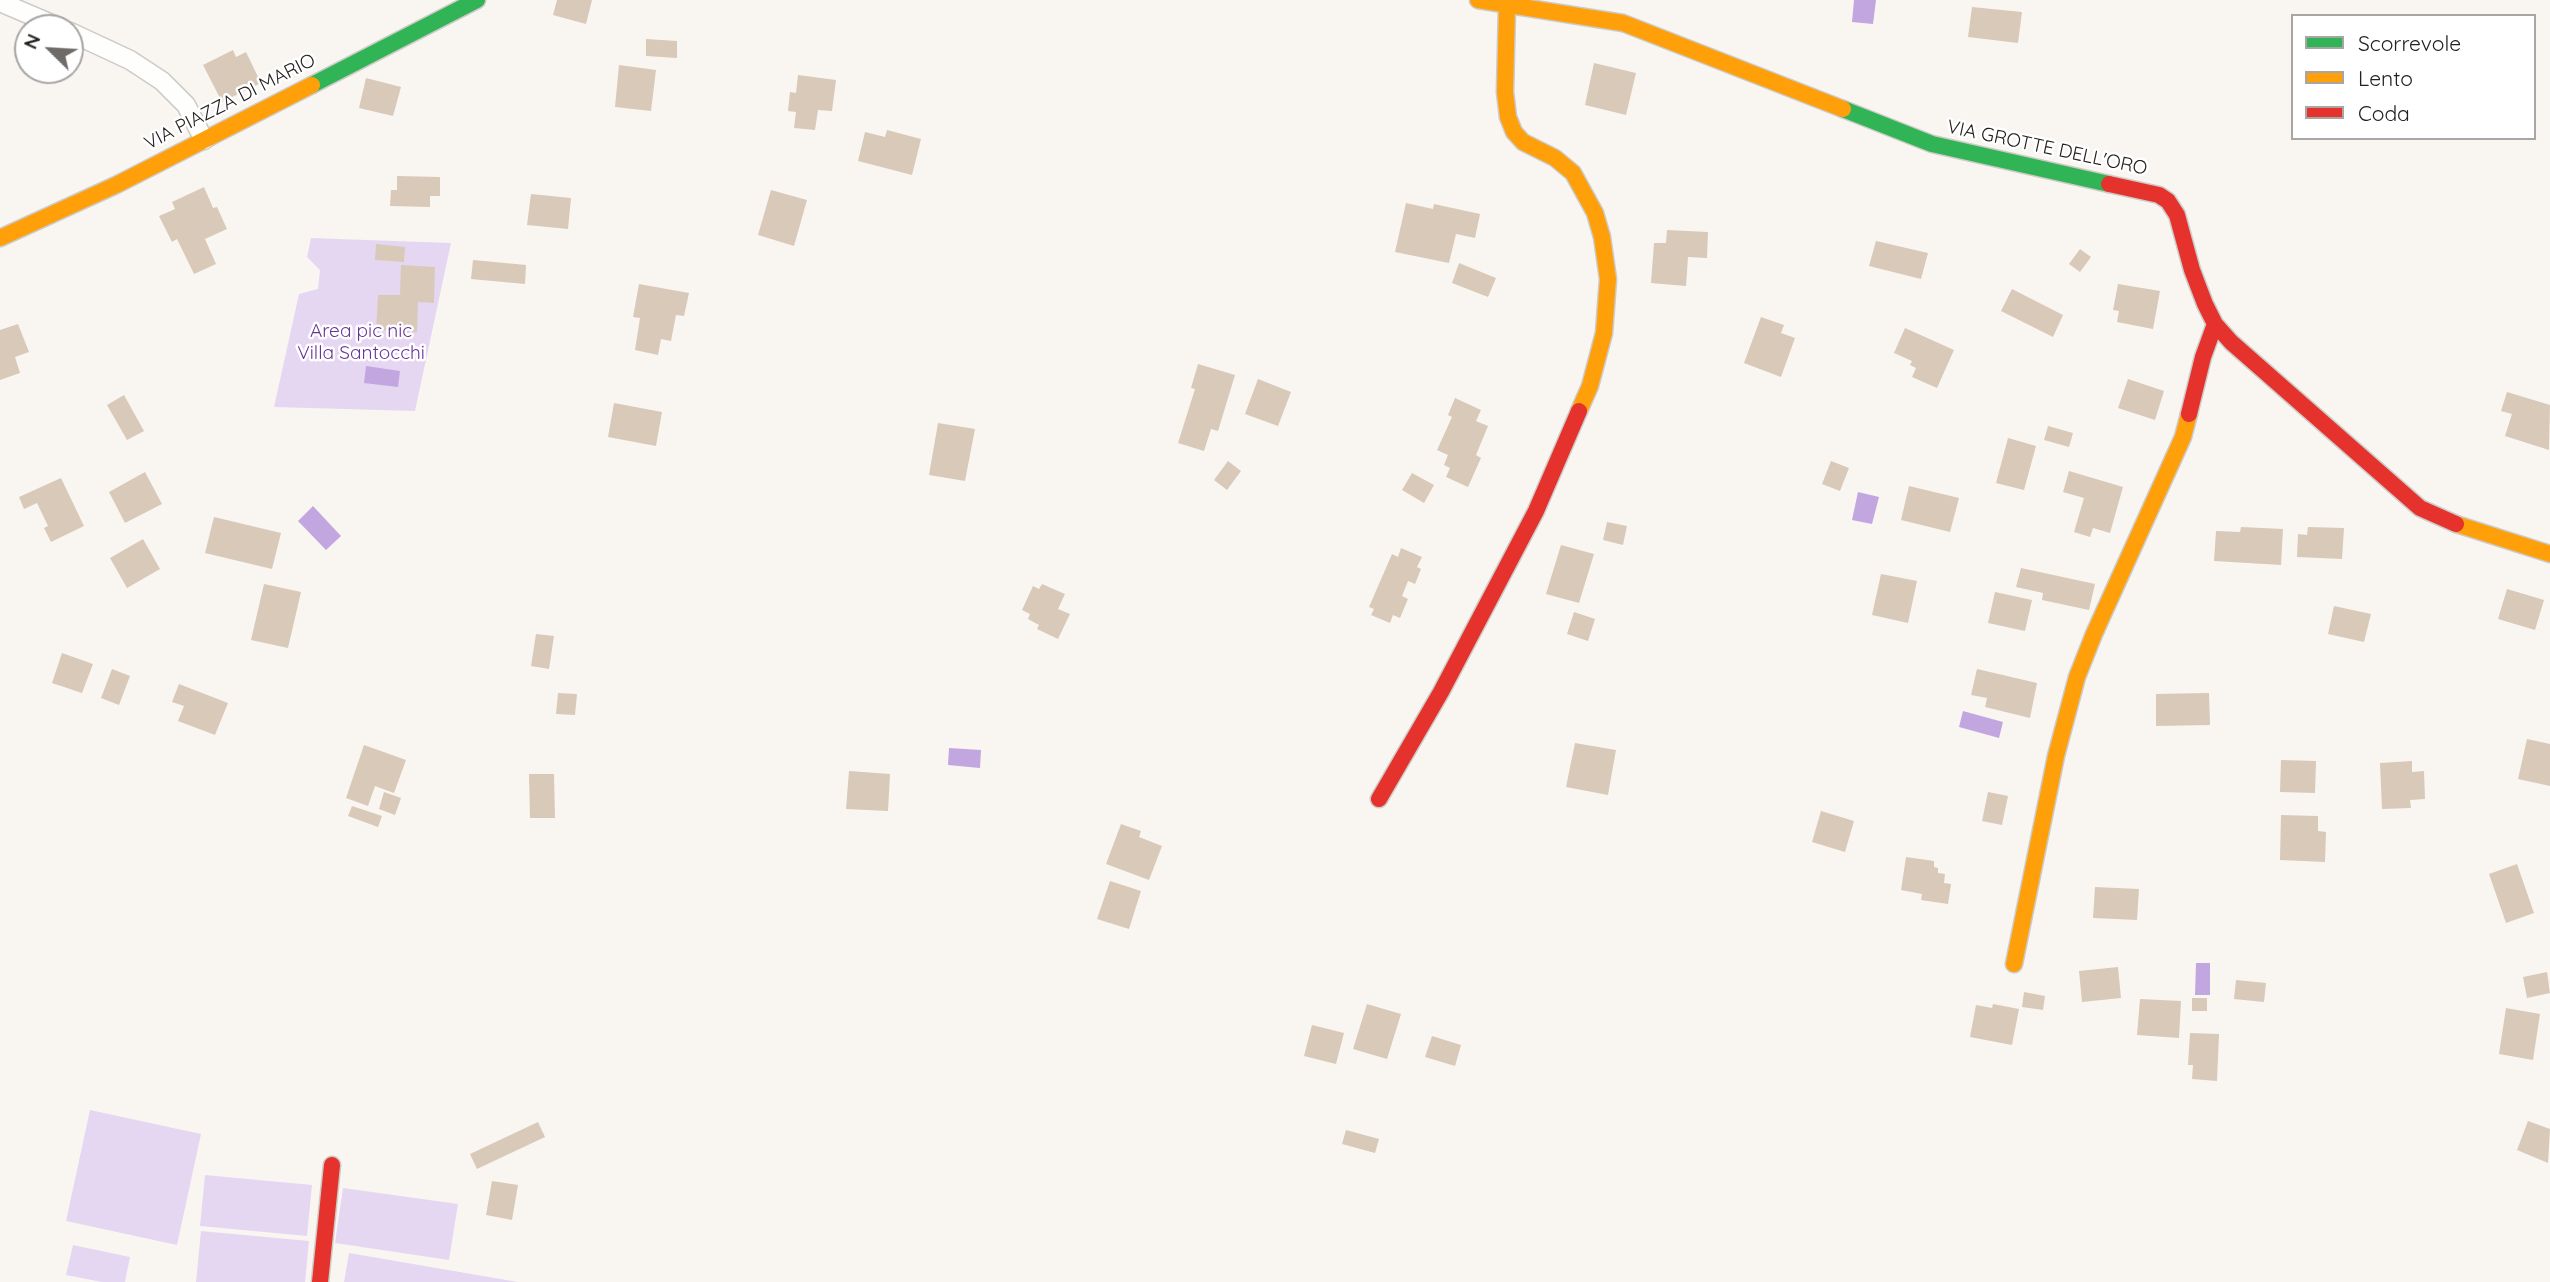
<!DOCTYPE html>
<html>
<head>
<meta charset="utf-8">
<style>
	body { margin:0 }
	#map { position:relative; width:2550px; height:1282px; overflow:hidden; background:#f9f6f2; font-family:Quicksand,sans-serif }
	canvas { display:block }
	.legend { position:absolute; left:2291px; top:14px; width:245px; height:126px; box-sizing:border-box; background:#fff; border:2px solid #a7a6a5; margin:0; padding:9px 12px; list-style:none; font-size:21px; color:#23201e }
	.legend li { display:flex; align-items:center; gap:14px; height:35px }
	.legend b { width:35px; border:2px solid #a7a6a5 }
	.north { position:absolute; left:14px; top:14px; width:70px; height:70px; box-sizing:border-box; background:#fff; border:2px solid #a7a6a5; border-radius:50%; rotate:294deg; font-size:19px; font-weight:700; line-height:28px; text-align:center; color:#23201e }
	.north::after { content:''; display:block; margin:auto; width:24px; height:32px; background:#6e6b68; clip-path:polygon(50% 0,100% 100%,50% 72%,0 100%) }
</style>
</head>
<body>
<div id="map">
<canvas width="2550" height="1282"></canvas>
<ul class="legend">
<li><b style="height:9px;background:#30b455"></b>Scorrevole</li>
<li><b style="height:9px;background:#ff9f0a"></b>Lento</li>
<li><b style="height:9px;background:#e5322d"></b>Coda</li>
</ul>
<div class="north">N</div>
</div>
<script>
const ctx = document.querySelector('canvas').getContext('2d');
ctx.lineJoin = 'round';
function fill(path, color) { ctx.fillStyle = color; ctx.fill(path, 'evenodd'); }
const shape = rows => new Path2D(rows.map(r => 'M' + r).join(''));
function strokePath(path, color, width, dash) { ctx.strokeStyle = color; ctx.lineWidth = width; ctx.lineCap = dash ? 'butt' : 'round'; ctx.setLineDash(dash || []); ctx.stroke(path); }
function drawText(font, color, halo, rows, align = 'center') {
  ctx.font = font + ' Quicksand,sans-serif'; ctx.lineWidth = 5; ctx.setLineDash([]); ctx.textBaseline = 'middle'; ctx.strokeStyle = halo; ctx.fillStyle = color; for (const [text, x, y, turn = 0] of rows) {
    ctx.save(); ctx.translate(x, y); ctx.rotate((+turn || 0) * Math.PI / 180); ctx.textAlign = isNaN(turn) ? turn : align; if (halo) ctx.strokeText(text, 0, 0); ctx.fillText(text, 0, 0); ctx.restore();
  }
}
const green = shape([
	[311,238,451,243,415,411,274,407,299,294,318,289,320,270,307,257],
	[90,1110,201,1134,177,1245,66,1221],
	[205,1175,312,1185,307,1236,200,1226],
	[343,1188,458,1204,449,1260,335,1243],
	[201,1231,309,1241,305,1282,196,1282],
	[73,1245,130,1257,125,1282,102,1282,66,1275],
	[349,1253,518,1282,344,1282]
]);
const water = shape([
	[1854,0,1876,0,1873,24,1852,22],
	[366,366,400,371,398,387,364,383],
	[1858,492,1879,497,1872,524,1852,520],
	[313,506,341,536,326,550,298,521],
	[1963,711,2003,722,1999,738,1959,727],
	[949,748,981,750,980,768,948,765],
	[2196,963,2210,963,2210,995,2195,995]
]);
const building = shape([
	[557,0,592,0,586,24,553,15],
	[1972,7,2022,12,2018,43,1968,37],
	[646,39,677,41,677,58,646,56],
	[233,50,236,57,246,52,261,83,222,102,203,65],
	[1594,63,1636,73,1626,115,1585,105],
	[619,65,656,70,651,111,615,107],
	[798,75,836,80,832,111,818,110,815,130,794,128,796,112,788,111,790,92,796,93],
	[366,78,401,87,393,116,359,108],
	[887,130,921,139,912,175,858,161,865,132,885,137],
	[397,176,440,177,440,196,430,196,430,207,390,206,391,190,397,190],
	[204,187,213,208,217,207,227,229,205,239,216,264,194,274,177,239,172,242,159,216,175,209,172,202],
	[771,190,807,200,794,246,758,235],
	[531,194,571,198,568,229,527,225],
	[1406,203,1433,209,1434,204,1480,214,1475,238,1456,234,1449,263,1395,252],
	[1667,230,1708,232,1707,258,1688,257,1686,286,1651,283,1654,243,1666,243],
	[1876,241,1928,253,1921,279,1869,266],
	[376,244,405,247,404,262,375,260],
	[2080,249,2091,257,2080,272,2069,264],
	[473,260,526,265,525,284,471,279],
	[1459,263,1496,278,1488,297,1452,283],
	[401,265,435,267,434,303,418,302,417,332,376,330,378,295,400,295],
	[639,284,689,293,684,316,676,315,671,341,661,339,658,355,635,350,640,318,633,317],
	[2118,284,2160,291,2153,329,2117,322,2119,311,2113,310],
	[2012,289,2063,315,2053,337,2001,311],
	[1761,317,1784,325,1781,333,1795,338,1781,377,1744,363],
	[18,324,29,352,15,357,20,373,0,380,0,330],
	[1905,328,1954,350,1937,388,1912,377,1916,368,1910,365,1912,361,1894,353],
	[1198,364,1235,375,1218,431,1211,429,1204,451,1178,443,1195,389,1191,388],
	[1258,379,1291,392,1278,426,1245,414],
	[2128,379,2164,391,2155,420,2118,408],
	[2507,392,2550,405,2549,450,2505,436,2512,414,2501,411],
	[124,395,144,431,127,440,107,405],
	[1455,398,1481,410,1476,421,1488,426,1476,455,1481,458,1468,487,1446,477,1450,468,1444,465,1448,455,1437,450,1452,417,1448,415],
	[614,403,662,412,656,446,608,437],
	[938,423,975,429,965,481,929,475],
	[2048,426,2073,433,2069,447,2044,440],
	[2008,438,2036,446,2024,490,1996,483],
	[1228,461,1241,471,1227,490,1214,480],
	[1831,461,1849,468,1840,491,1822,484],
	[2069,471,2123,487,2110,533,2093,528,2090,537,2074,532,2084,498,2063,492],
	[145,472,162,504,125,523,109,492],
	[1412,473,1434,485,1424,503,1402,490],
	[61,478,84,526,51,542,44,528,48,526,37,503,24,509,19,497],
	[1909,486,1959,498,1950,532,1901,520],
	[214,517,281,533,272,569,205,553],
	[1607,522,1627,526,1623,545,1603,540],
	[2241,527,2283,529,2281,565,2214,561,2216,531,2240,532],
	[2308,527,2344,528,2342,559,2297,557,2298,534,2307,535],
	[143,539,160,569,127,588,110,558],
	[1561,545,1594,554,1579,603,1546,594],
	[1401,548,1422,557,1417,567,1421,569,1415,584,1408,581,1402,596,1408,599,1400,618,1393,615,1390,623,1371,615,1374,609,1369,607,1392,554,1398,557],
	[2021,568,2095,584,2089,610,2042,600,2043,593,2016,587],
	[1881,574,1917,581,1908,623,1872,615],
	[264,584,301,592,288,648,251,640],
	[1042,584,1065,594,1058,609,1070,614,1058,639,1037,629,1039,625,1028,619,1030,614,1022,610,1033,586,1039,589],
	[2507,589,2544,600,2535,630,2498,619],
	[1995,592,2032,600,2025,631,1988,623],
	[2334,606,2371,614,2364,642,2328,634],
	[1574,612,1595,619,1588,641,1567,634],
	[536,634,554,636,549,669,531,666],
	[62,653,93,664,82,693,52,683],
	[112,669,130,676,119,705,101,698],
	[1977,669,2037,683,2030,718,1985,707,1987,698,1971,695],
	[179,684,228,703,215,735,178,721,184,706,172,702],
	[558,693,577,694,575,715,556,714],
	[2209,693,2210,725,2156,726,2156,694],
	[2527,739,2550,744,2550,786,2518,779],
	[1575,743,1616,750,1608,795,1566,787],
	[364,745,406,760,394,793,375,786,368,806,346,798],
	[2281,760,2316,761,2315,793,2280,792],
	[2412,761,2412,772,2424,771,2425,799,2410,800,2411,808,2382,809,2380,763],
	[849,771,890,774,888,811,846,809],
	[529,774,554,774,555,818,530,818],
	[384,792,401,798,395,815,379,809],
	[1988,792,2008,796,2002,825,1982,821],
	[352,806,382,816,378,827,348,816],
	[1821,811,1854,821,1845,852,1812,842],
	[2281,815,2318,816,2318,831,2326,832,2325,862,2280,860],
	[1121,824,1141,831,1139,837,1162,846,1149,880,1106,864],
	[1906,857,1934,861,1934,867,1938,868,1938,873,1945,874,1944,883,1951,884,1948,904,1921,900,1922,894,1901,890],
	[2517,864,2534,913,2506,923,2489,874],
	[1110,881,1141,891,1129,929,1097,919],
	[2095,887,2139,889,2137,920,2093,918],
	[2118,967,2121,998,2082,1002,2079,971],
	[2547,972,2550,993,2527,998,2523,977],
	[2236,980,2266,983,2264,1002,2234,999],
	[2024,992,2045,996,2043,1010,2022,1007],
	[2192,998,2207,998,2207,1011,2192,1011],
	[2140,999,2181,1001,2179,1038,2137,1035],
	[1367,1004,1401,1014,1387,1059,1353,1049],
	[1993,1004,2019,1009,2012,1045,1970,1037,1976,1005,1992,1008],
	[2506,1008,2540,1014,2533,1060,2499,1054],
	[1312,1025,1344,1033,1336,1064,1304,1056],
	[2190,1033,2219,1034,2217,1081,2192,1079,2193,1065,2188,1065],
	[1432,1036,1461,1045,1455,1066,1425,1057],
	[2528,1121,2550,1129,2548,1163,2517,1150],
	[538,1122,545,1137,477,1169,470,1154],
	[1346,1130,1379,1139,1375,1153,1342,1144],
	[492,1181,518,1185,512,1220,486,1215]
]);
const street = shape([
	[0,2,61,28],
	[70,32,130,60,162,81,186,105,204,140]
]);
const fast = shape([
	[312,85,477,0],
	[1843,109,1932,144,2109,184]
]);
const slow = shape([
	[1478,0,1623,23,1843,109],
	[1507,6,1505,92,1508,117,1514,132,1523,142,1555,158,1573,173,1595,213,1602,237,1608,279,1604,333,1590,386,1579,411],
	[0,238,116,185,312,85],
	[2456,524,2550,554],
	[2014,964,2056,756,2077,677,2094,634,2183,437,2189,414]
]);
const jam = shape([
	[2109,184,2159,195,2168,201,2177,215,2192,270,2205,304,2215,324,2231,342,2420,508,2456,524],
	[2189,414,2203,357,2215,324],
	[1379,799,1441,692,1536,511,1579,411],
	[320,1282,332,1165]
]);
const streetNames = [
	["VIA PIAZZA DI MARIO",230,102,-27],
	["VIA GROTTE DELL'ORO",2047,148,12]
];
const parkNames = [
	["Area pic nic",361,331],
	["Villa Santocchi",361,353]
];
fill(green, '#e5d7f2');
fill(water, '#c2a6e0');
fill(building, '#d9c9b8');
strokePath(street, '#cdcbc8', 21);
strokePath(fast, '#cdcbc8', 19);
strokePath(slow, '#cdcbc8', 19);
strokePath(jam, '#cdcbc8', 19);
strokePath(street, '#fefefd', 18);
strokePath(fast, '#30b455', 16);
strokePath(slow, '#ff9f0a', 16);
strokePath(jam, '#e5322d', 16);
drawText('19px', '#23201e', '#fff', streetNames);
drawText('19px', '#693499', '#fff', parkNames);
</script>
</body>
</html>
